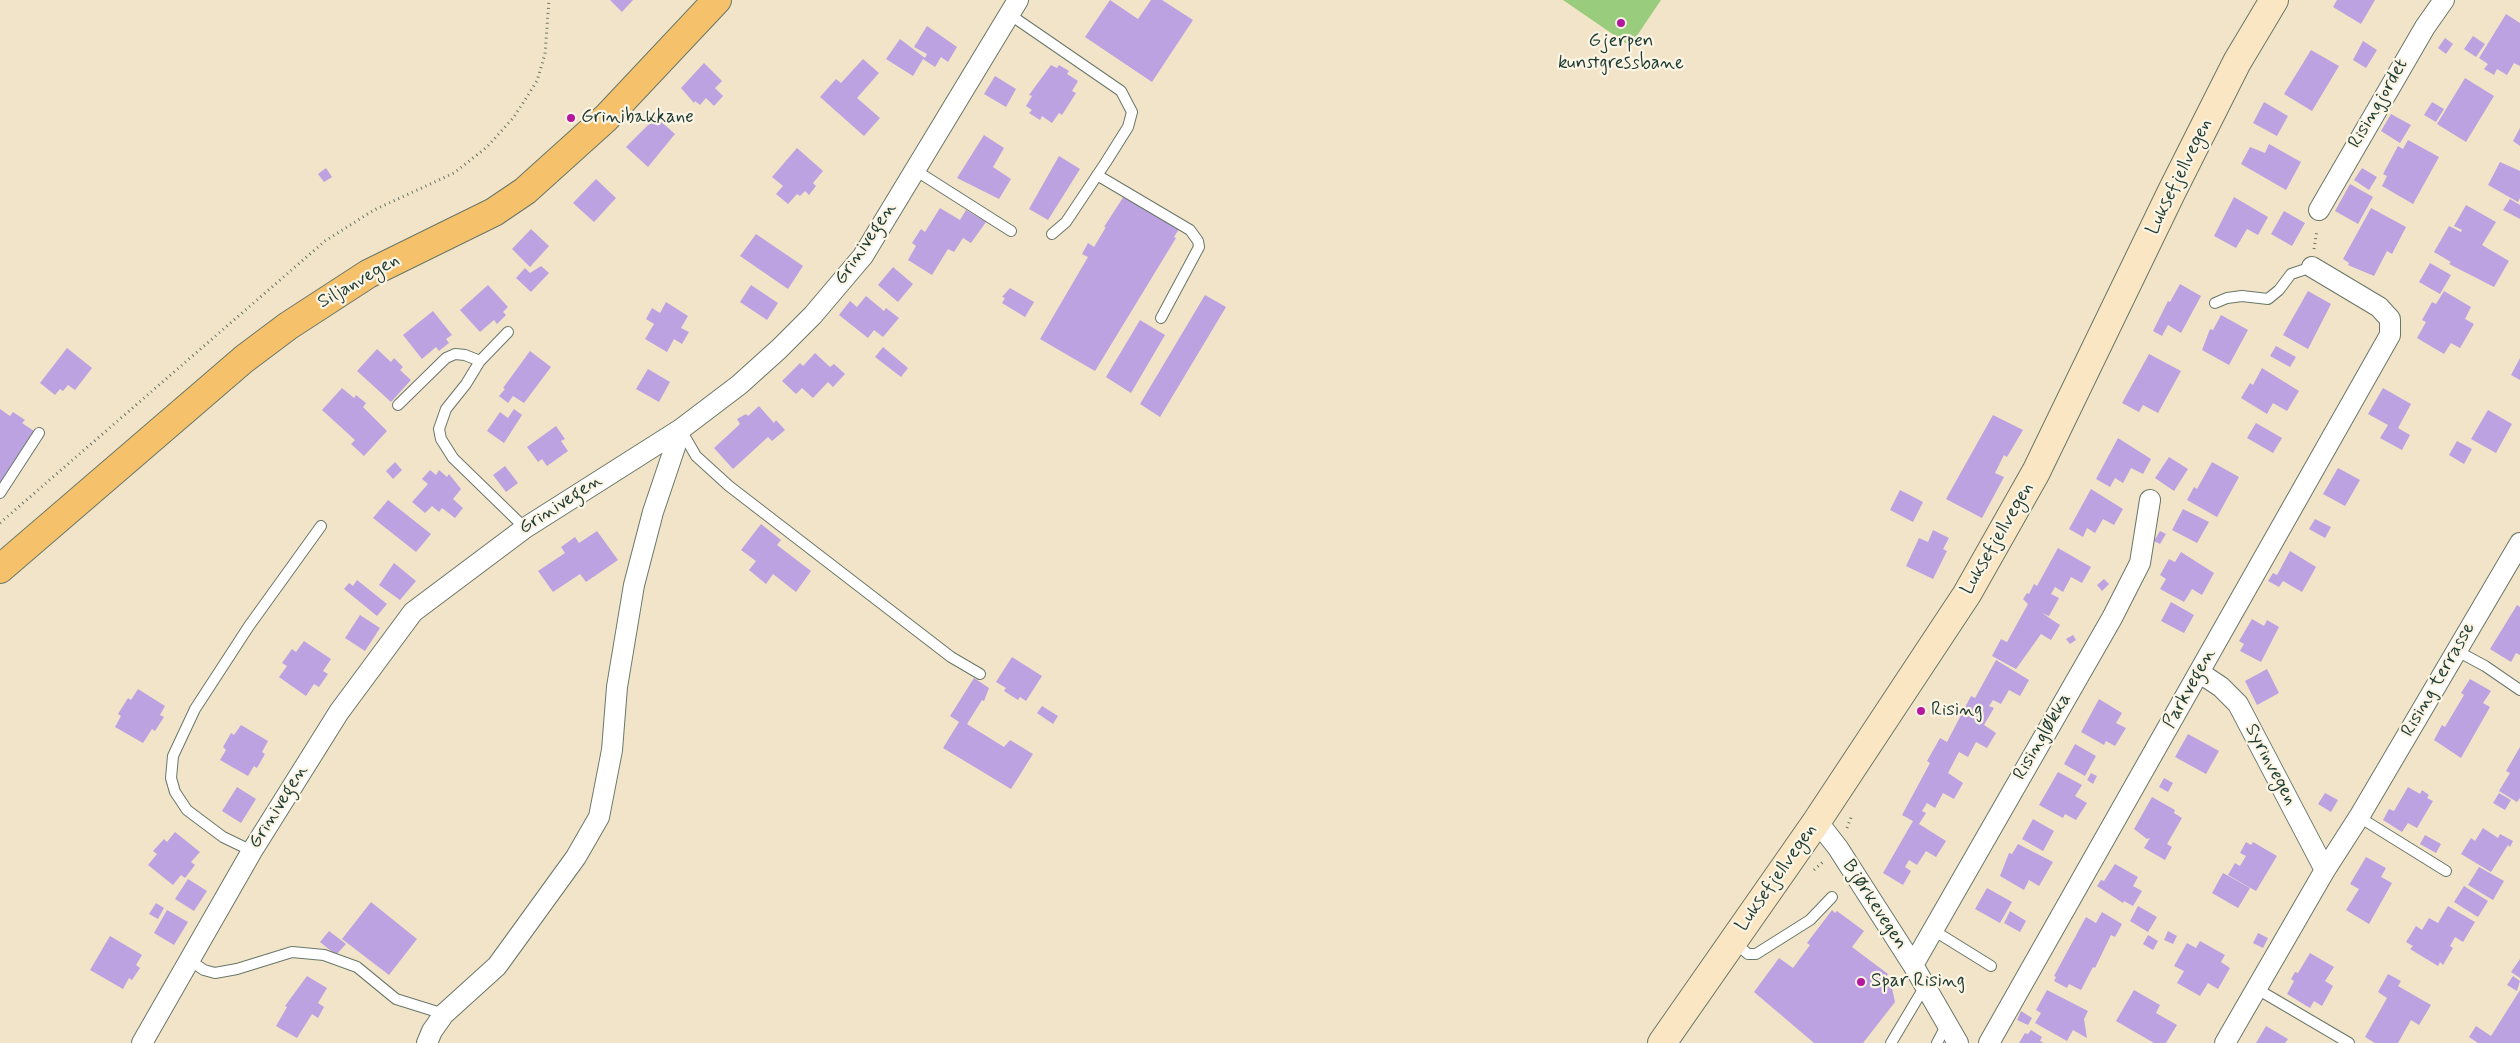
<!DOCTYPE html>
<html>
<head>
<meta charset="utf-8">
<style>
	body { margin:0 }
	canvas { display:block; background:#f2e4c8 }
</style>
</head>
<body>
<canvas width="2520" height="1043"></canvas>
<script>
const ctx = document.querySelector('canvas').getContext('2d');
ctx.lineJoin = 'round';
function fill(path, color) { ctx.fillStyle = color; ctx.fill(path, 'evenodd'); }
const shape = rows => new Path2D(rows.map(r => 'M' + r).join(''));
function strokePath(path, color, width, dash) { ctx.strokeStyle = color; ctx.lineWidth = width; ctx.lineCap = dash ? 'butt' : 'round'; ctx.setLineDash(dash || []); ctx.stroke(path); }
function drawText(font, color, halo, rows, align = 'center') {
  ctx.font = font + ' Mynerve,sans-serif'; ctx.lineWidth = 4.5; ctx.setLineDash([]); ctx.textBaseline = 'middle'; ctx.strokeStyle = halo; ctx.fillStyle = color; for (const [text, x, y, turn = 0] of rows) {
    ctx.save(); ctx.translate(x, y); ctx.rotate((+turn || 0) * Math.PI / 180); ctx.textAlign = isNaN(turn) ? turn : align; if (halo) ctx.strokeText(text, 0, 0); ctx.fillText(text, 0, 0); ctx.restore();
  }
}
const green = shape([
	[1563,0,1661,0,1630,46]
]);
const building = shape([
	[610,0,633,0,622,12],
	[1110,0,1138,19,1151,0,1162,0,1193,20,1152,82,1085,37],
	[2337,0,2375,0,2361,24,2333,7],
	[2506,14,2520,23,2520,66,2514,63,2507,75,2497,69,2494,75,2484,69,2488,64,2479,58],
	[927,26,957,47,948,62,941,57,935,67,923,59,913,76,886,59,900,39,925,58,927,54,914,47],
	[2473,36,2485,44,2476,57,2464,49],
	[2445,38,2453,44,2446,54,2438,48],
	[2363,41,2377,50,2366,68,2353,60],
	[2311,50,2339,66,2312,111,2284,94],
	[863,59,879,73,857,98,880,118,864,136,820,97,836,79,841,83],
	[704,63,722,81,715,88,723,96,714,106,706,98,700,105,695,101,694,103,681,88],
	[1051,65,1057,68,1059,65,1069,71,1067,74,1078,81,1072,91,1076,93,1062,115,1059,113,1052,123,1042,116,1040,120,1029,113,1032,110,1026,106,1032,96,1029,95],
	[995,76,1016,89,1006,107,984,94],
	[2465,78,2494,96,2466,142,2437,124],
	[2264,102,2288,116,2277,136,2253,123],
	[2432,102,2444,109,2436,122,2424,115],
	[2391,114,2411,125,2400,143,2381,131],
	[656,117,675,134,648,167,626,147],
	[2520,128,2520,146,2513,141],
	[984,135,1004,148,993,167,1011,179,999,199,957,178],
	[2408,140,2439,157,2413,204,2382,186,2387,176,2383,174,2398,146,2403,149],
	[2269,144,2301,162,2286,190,2241,164,2250,147,2265,153],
	[797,148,823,171,813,183,816,186,809,195,805,191,800,196,797,194,788,204,776,194,783,186,772,177],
	[1059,156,1080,169,1048,220,1029,209],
	[2500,162,2520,171,2520,198,2518,202,2488,185],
	[326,168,332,177,324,182,318,174],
	[2362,168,2377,177,2369,190,2354,180],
	[596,179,616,198,594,222,573,203],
	[2350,184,2373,197,2358,224,2335,211],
	[1124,196,1179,229,1174,237,1176,238,1095,371,1040,339,1088,257,1082,254,1088,243,1094,247,1106,227,1104,227],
	[2234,197,2268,217,2258,235,2247,229,2236,248,2214,236],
	[2510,199,2520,205,2520,219,2503,210],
	[2466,205,2496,222,2482,245,2509,261,2494,287,2449,264,2451,262,2434,252,2449,226,2461,232,2462,230,2454,226],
	[940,208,960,220,966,210,986,222,971,243,963,238,954,252,948,249,932,275,908,260,916,246,912,243,921,229,925,232],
	[2371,208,2406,227,2392,254,2387,251,2374,276,2348,265,2349,263,2343,259],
	[2284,211,2305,223,2292,246,2271,234],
	[531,229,549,246,530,267,512,249],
	[756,234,803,266,788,289,740,256],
	[2430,263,2451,275,2440,294,2419,282],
	[541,266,549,273,531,292,516,278,525,268,530,273],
	[893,267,913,284,898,302,878,285],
	[2180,284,2201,296,2181,333,2168,325,2162,336,2153,331,2168,301,2170,302],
	[488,285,508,307,503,312,506,315,497,324,494,320,480,332,460,310],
	[751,285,778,303,767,320,740,302],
	[1010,288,1034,302,1025,317,1002,303,1005,298,1002,297],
	[2308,291,2331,304,2308,349,2283,335],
	[2444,291,2471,307,2465,319,2474,324,2460,348,2451,343,2444,354,2417,338,2426,322,2422,320,2432,302,2436,304],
	[1205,295,1226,307,1160,417,1140,404],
	[866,296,884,311,886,308,899,318,883,337,874,330,868,338,839,315,850,301,857,307],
	[666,302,688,316,681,328,689,332,682,344,674,339,667,352,645,339,654,324,646,319,652,308,660,313],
	[433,311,452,335,446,339,449,343,439,351,436,347,422,359,403,335],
	[2221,315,2248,330,2229,365,2202,350,2210,329,2213,330],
	[1140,320,1165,335,1131,393,1106,377],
	[2276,346,2296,357,2290,367,2270,356],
	[883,347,908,368,901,377,875,357],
	[67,348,92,368,75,390,68,385,63,391,60,389,55,395,40,383],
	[377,349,391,362,394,358,403,367,400,370,411,380,391,402,357,371],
	[530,351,551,367,524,403,513,396,508,403,499,396,505,389,503,388],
	[815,353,830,367,834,364,845,374,833,387,828,382,813,398,802,388,796,394,782,381,800,363,803,366],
	[2149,354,2181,371,2158,413,2143,405,2139,412,2122,403],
	[2520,358,2520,380,2511,375],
	[2262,368,2299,391,2287,411,2273,403,2267,414,2241,398,2250,383,2253,385],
	[648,369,670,382,659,402,636,389],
	[342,388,354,398,356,395,366,403,363,407,387,431,364,456,351,444,355,440,322,410],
	[2383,388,2411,404,2398,428,2410,435,2402,450,2380,438,2388,425,2368,414],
	[759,406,774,423,776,420,785,430,772,441,768,437,733,469,714,448,740,424,737,419,746,414,748,416],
	[0,409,10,416,13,412,25,420,22,423,34,431,10,468,13,470,0,484],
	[514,409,522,415,504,443,487,431,500,412,508,418],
	[2488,410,2512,424,2496,453,2471,439],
	[1993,415,2023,430,2007,457,2004,455,1995,473,2004,477,1982,518,1946,499],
	[2256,423,2282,438,2273,453,2247,438],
	[556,426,565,439,561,441,568,451,547,466,542,459,538,462,527,447],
	[2118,438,2151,459,2143,474,2131,468,2123,483,2115,478,2110,487,2096,479],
	[2457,441,2472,449,2464,464,2449,455],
	[2169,457,2188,469,2174,491,2155,478],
	[395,462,402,470,393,479,386,471],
	[2212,462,2239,477,2217,517,2187,500,2194,487,2197,489],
	[505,466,518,483,506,492,493,475],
	[2338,468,2360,480,2345,506,2323,494],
	[430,470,436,475,439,470,447,477,449,474,461,489,453,499,463,508,455,518,442,508,439,512,432,506,425,513,412,502,428,484,422,479],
	[2091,489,2123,509,2114,525,2103,519,2095,533,2087,528,2083,537,2069,529],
	[1900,490,1923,502,1913,522,1890,510],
	[388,500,431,534,416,552,373,518],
	[2183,509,2209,522,2197,543,2172,530],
	[2315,519,2331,527,2325,538,2309,529],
	[761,524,781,540,777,545,811,571,796,592,773,574,766,584,749,570,756,561,741,550],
	[1933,530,1949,538,1943,549,1947,551,1933,579,1906,566,1919,538,1928,542],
	[597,531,618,560,586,582,580,574,553,592,538,571,565,553,561,547,575,537,579,543],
	[2160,531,2166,534,2160,544,2154,541],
	[2058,548,2091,567,2082,583,2071,577,2063,592,2055,587,2051,594,2059,598,2049,616,2042,613,2060,625,2051,640,2041,634,2016,669,1992,656,2001,639,2007,642,2028,604,2023,599,2027,593,2029,594,2034,584,2037,586],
	[2290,551,2316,567,2302,592,2283,581,2279,587,2268,581,2273,573,2277,575],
	[2181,552,2214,573,2202,595,2192,589,2184,602,2160,589,2166,579,2160,575,2169,559,2175,562],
	[394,563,416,581,400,600,379,585],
	[2104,579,2109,584,2102,591,2097,585],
	[357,580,387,604,377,616,344,589,349,583,353,586],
	[2171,602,2194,615,2184,633,2161,621],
	[2517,605,2520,607,2520,655,2516,653,2511,662,2490,649],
	[360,615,380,628,365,651,345,638],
	[2252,619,2264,626,2267,620,2279,627,2261,662,2240,651,2244,644,2239,641],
	[2073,635,2076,640,2070,644,2066,639],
	[304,641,331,659,323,671,328,674,319,687,314,684,306,696,279,677,287,666,282,663,292,649,296,652],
	[1012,657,1042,676,1026,701,1020,697,1018,700,1004,691,1006,688,996,682],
	[1996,660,2029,680,2020,696,2009,690,2001,704,1993,700,1989,706,1994,708,1984,725,1996,733,1987,748,1976,742,1968,757,1959,752,1948,773,1963,783,1954,799,1943,793,1935,808,1927,803,1922,811,1926,813,1919,824,1946,841,1936,857,1926,851,1917,865,1909,860,1905,867,1911,871,1903,885,1883,873,1913,821,1902,815,1930,763,1927,761,1940,738,1947,742,1971,696,1975,698],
	[2267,669,2279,693,2257,705,2245,681],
	[974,678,989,688,984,701,982,700,967,724,1004,747,1010,740,1033,754,1011,789,943,748,959,722,950,716],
	[2470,679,2491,691,2483,703,2490,707,2461,758,2434,740,2442,725,2445,727,2464,695,2461,693],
	[138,689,165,706,160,715,164,717,155,731,152,729,143,743,115,727,121,716,118,714,128,698,131,700],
	[2099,699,2122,713,2116,723,2126,728,2115,746,2106,741,2104,745,2081,732],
	[1042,706,1058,716,1053,724,1037,713],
	[241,725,268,741,262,752,265,754,257,768,254,766,248,776,220,760,226,750,223,747,231,733,234,735],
	[2188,734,2219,751,2206,774,2175,757],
	[2075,744,2096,756,2085,776,2064,764],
	[2520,747,2520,798,2517,802,2499,791,2510,773,2506,771],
	[2058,772,2082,785,2075,796,2087,803,2076,820,2065,814,2063,818,2039,805],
	[2091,773,2097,776,2093,784,2087,780],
	[2164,778,2173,783,2168,792,2159,787],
	[237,787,256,799,241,823,222,811],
	[2408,787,2420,794,2422,790,2429,795,2427,798,2433,801,2417,828,2408,823,2402,832,2383,820,2389,809,2394,811],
	[2325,793,2338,800,2331,812,2318,804],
	[2499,793,2511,800,2505,810,2493,803],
	[2152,797,2175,810,2174,813,2182,818,2167,844,2172,847,2165,860,2144,848,2150,838,2147,839,2134,829],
	[2033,819,2054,831,2043,851,2022,839],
	[2483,828,2498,838,2500,834,2513,841,2510,847,2508,845,2491,872,2461,854,2471,838,2475,841],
	[175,832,200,852,191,862,195,865,185,878,181,875,173,885,148,865,157,854,153,851,164,839,167,842],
	[2425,835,2441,844,2436,853,2420,844],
	[2246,842,2251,845,2253,842,2277,856,2256,891,2228,875,2235,863,2240,866,2246,856,2240,853],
	[2018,844,2053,862,2039,886,2029,880,2024,890,2000,876,2009,853,2012,854],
	[2366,857,2386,868,2381,877,2392,883,2369,924,2346,910,2359,889,2350,884],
	[2115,864,2138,877,2133,886,2142,891,2133,906,2124,901,2123,903,2097,886,2101,880,2104,881],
	[2479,867,2504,881,2493,900,2468,885],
	[2223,873,2250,888,2238,908,2212,893],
	[188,879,207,891,194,911,175,899],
	[2464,886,2488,901,2478,917,2454,902],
	[1987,888,2012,902,2000,923,1975,909],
	[371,902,417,939,389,975,342,939],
	[156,903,164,908,158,919,149,914],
	[2138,906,2157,917,2148,932,2130,921],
	[2448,906,2475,922,2463,942,2455,937,2450,946,2453,948,2443,965,2440,962,2438,966,2410,949,2413,946,2406,942,2416,926,2422,930,2429,918,2438,923],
	[167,910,188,922,174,945,154,933],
	[1832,910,1835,913,1837,911,1864,931,1852,947,1888,974,1883,981,1892,988,1895,1002,1863,1043,1814,1043,1754,992,1779,958,1793,968,1810,945,1807,943],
	[2010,911,2026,921,2020,932,2004,923],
	[2102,912,2122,924,2115,937,2111,935,2095,968,2093,967,2081,990,2069,984,2067,988,2054,981,2056,977,2054,976,2086,917,2096,923],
	[329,931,346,944,336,955,320,942],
	[2168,931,2177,936,2173,944,2164,940],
	[2258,933,2268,938,2263,948,2253,943],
	[2148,935,2158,941,2153,950,2143,944],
	[110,936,142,955,136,965,140,968,132,980,129,978,123,989,90,970],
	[2200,941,2225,955,2221,962,2230,968,2218,989,2208,983,2200,996,2177,983,2184,971,2174,966,2187,943,2196,948],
	[2310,953,2334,967,2325,981,2333,986,2322,1006,2314,1001,2310,1008,2287,994,2294,981,2291,979,2295,972,2298,973],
	[2520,959,2520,978,2511,972],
	[2388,974,2401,981,2398,986,2431,1005,2419,1025,2411,1020,2398,1043,2375,1043,2365,1037,2387,998,2378,992],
	[307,976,327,988,318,1003,324,1007,318,1018,312,1014,297,1038,276,1026,287,1007,285,1006],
	[2513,976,2520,981,2517,991,2507,985],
	[2047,990,2088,1011,2084,1019,2087,1038,2073,1030,2067,1041,2035,1023,2041,1013,2036,1010],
	[2134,990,2160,1005,2156,1013,2177,1025,2166,1043,2154,1043,2116,1021],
	[2520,990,2520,1043,2478,1043,2469,1037,2476,1026,2491,1036],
	[2021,1011,2032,1018,2028,1025,2017,1020],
	[2266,1026,2288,1039,2285,1043,2256,1043],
	[2031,1030,2042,1037,2040,1041,2044,1043,2019,1043,2025,1033,2028,1034]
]);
const path = shape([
	[2314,249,2317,230],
	[0,523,325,241,374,210,454,173,487,147,514,117,537,81,545,54,549,0],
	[1847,828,1852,815],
	[1814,870,1824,861]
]);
const lane = shape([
	[1009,14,1121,91,1132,112,1128,127,1106,162,1066,222,1052,234],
	[915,170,1011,231],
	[1097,175,1190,230,1198,241,1199,247,1161,318],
	[2215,303,2227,298,2242,296,2268,299,2279,290,2291,274,2312,267],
	[508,332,480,361,466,384,446,409,439,429,441,439,453,458,525,528],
	[398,405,446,358,455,354,465,355,480,361],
	[681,430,696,456,729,486,951,657,980,674],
	[0,493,39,433],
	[2457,651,2485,666,2520,690],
	[2359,817,2446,871],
	[252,851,223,837,187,810,175,792,171,778,173,756,195,709,249,626,321,526],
	[1933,930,1991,966],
	[1734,942,1748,954,1756,954,1810,920,1832,897],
	[189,960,204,970,215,973,237,969,292,952,324,955,357,967,396,999,444,1014],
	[2257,989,2349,1043],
	[1891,1043,1925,986],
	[1937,1043,1947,1024]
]);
const street = shape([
	[2319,210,2425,27,2444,0],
	[2200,673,2221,687,2238,704,2325,870],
	[1817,821,1838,848,1913,965,1958,1043],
	[1913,965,2112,618,2140,563,2150,500],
	[142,1043,252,851,339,712,413,612,525,528,681,429,739,385,779,349,813,315,863,256,1018,0],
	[427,1043,432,1031,444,1014,497,966,576,857,599,817,612,750,617,687,634,585,653,512,681,429],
	[1989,1043,2390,335,2390,319,2379,307,2312,267],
	[2225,1043,2325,870,2359,817,2520,543]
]);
const secondary = shape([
	[1662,1043,1817,821,1967,594,2036,472,2172,191,2237,62,2274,0]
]);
const primary = shape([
	[0,569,244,359,288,326,368,274,494,212,525,191,606,118,717,0]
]);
const markers = [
	[1621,23,5,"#b5179e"],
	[571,118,5,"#b5179e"],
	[1921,711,5,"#b5179e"],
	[1861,982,5,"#b5179e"]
];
const poiNames = [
	["Gjerpen",1621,42,"center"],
	["kunstgressbane",1621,64,"center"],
	["Grinibakkane",581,118],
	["Rising",1931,711],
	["Spar Rising",1871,982]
];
const streetNames = [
	["Risingjordet",2379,104,-60],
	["Luksefjellvegen",2180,177,-64],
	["Grinivegen",866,244,-56],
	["Siljanvegen",359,282,-30],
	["Grinivegen",561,505,-33],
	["Luksefjellvegen",1998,539,-60],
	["Rising terrasse",2439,680,-60],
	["Parkvegen",2190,689,-61],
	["Risingløkka",2043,737,-60],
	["Syrinvegen",2270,765,62],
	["Grinivegen",279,807,-58],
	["Luksefjellvegen",1777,878,-55],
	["Bjørkevegen",1874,905,57]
];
fill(green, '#99cc7c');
fill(building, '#bca2e0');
strokePath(lane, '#697768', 12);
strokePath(street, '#697768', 22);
strokePath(secondary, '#697768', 30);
strokePath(primary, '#697768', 30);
strokePath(path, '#697768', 3, [1, 4]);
strokePath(lane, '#fff', 10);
strokePath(street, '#fff', 20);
strokePath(secondary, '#fbe6c4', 28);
strokePath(primary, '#f5c16b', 28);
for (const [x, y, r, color] of markers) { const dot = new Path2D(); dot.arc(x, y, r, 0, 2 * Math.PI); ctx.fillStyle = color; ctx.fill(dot); strokePath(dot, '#fcf5e5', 2); }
drawText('19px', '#1f3d34', '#fcf5e5', poiNames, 'left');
drawText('19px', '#1f3d34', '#fcf5e5', streetNames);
</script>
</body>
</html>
